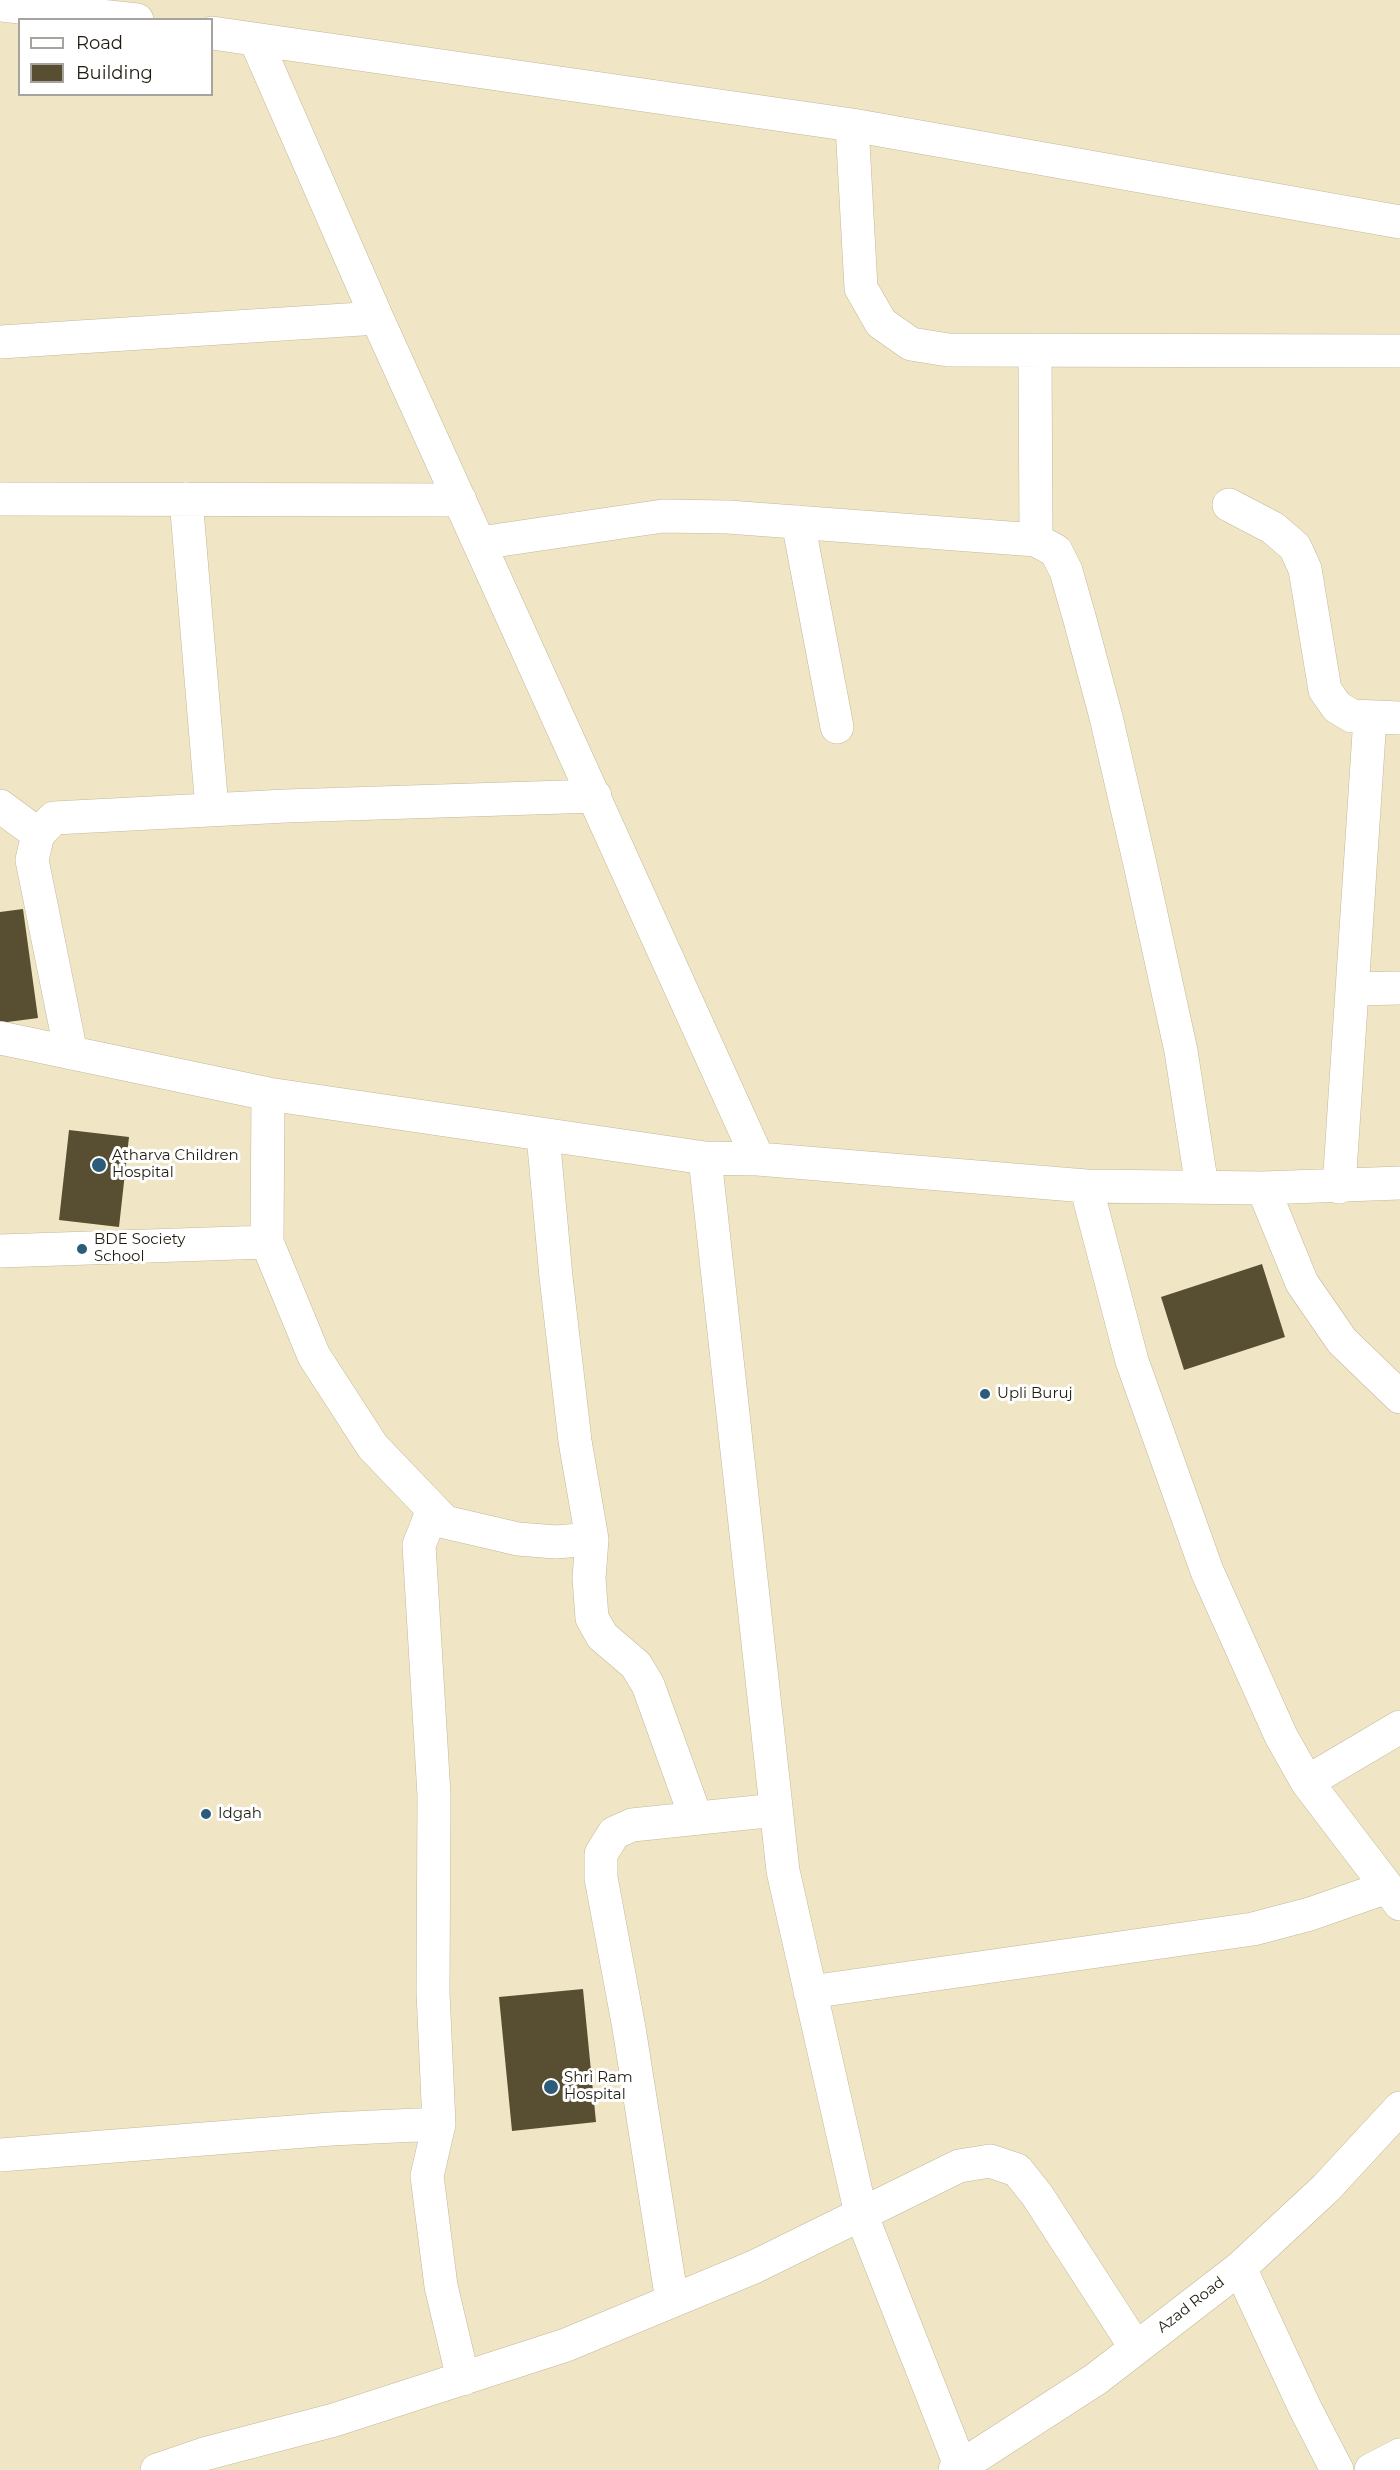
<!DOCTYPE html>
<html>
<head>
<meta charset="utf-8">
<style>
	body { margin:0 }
	#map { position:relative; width:1400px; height:2470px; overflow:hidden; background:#f0e6c5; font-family:Montserrat,sans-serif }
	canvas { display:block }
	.legend { position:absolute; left:18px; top:18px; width:195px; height:78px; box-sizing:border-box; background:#fff; border:2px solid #a6a49f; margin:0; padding:8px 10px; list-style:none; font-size:18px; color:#201c10 }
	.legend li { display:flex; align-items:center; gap:12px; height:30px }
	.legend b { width:30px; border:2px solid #a6a49f }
</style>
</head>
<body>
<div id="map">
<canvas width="1400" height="2470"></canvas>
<ul class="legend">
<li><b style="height:8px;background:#fff"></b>Road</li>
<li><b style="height:16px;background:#584f32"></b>Building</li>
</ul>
</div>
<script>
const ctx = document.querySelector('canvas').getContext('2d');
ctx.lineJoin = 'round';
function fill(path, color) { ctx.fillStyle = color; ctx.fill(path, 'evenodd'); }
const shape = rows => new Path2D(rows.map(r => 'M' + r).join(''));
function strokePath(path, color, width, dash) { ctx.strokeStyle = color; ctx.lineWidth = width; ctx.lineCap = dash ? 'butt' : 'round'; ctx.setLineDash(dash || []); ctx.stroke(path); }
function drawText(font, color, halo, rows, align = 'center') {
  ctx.font = font + ' Montserrat,sans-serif'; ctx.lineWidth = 6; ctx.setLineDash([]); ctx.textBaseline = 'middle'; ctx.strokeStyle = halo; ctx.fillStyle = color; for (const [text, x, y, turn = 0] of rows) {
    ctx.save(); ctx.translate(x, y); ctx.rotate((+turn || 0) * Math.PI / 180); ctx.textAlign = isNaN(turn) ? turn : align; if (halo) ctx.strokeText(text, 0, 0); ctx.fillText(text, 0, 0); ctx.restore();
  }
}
const building = shape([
	[23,909,38,1018,0,1023,0,912],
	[69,1130,129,1137,119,1227,59,1220],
	[1262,1264,1285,1337,1184,1370,1161,1297],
	[583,1989,596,2122,512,2131,499,1997]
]);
const minor = shape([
	[0,5,137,20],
	[212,33,852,125,1400,222],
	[256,41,377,318,758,1159],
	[852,125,861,288,881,323,911,344,948,350,1400,351],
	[0,342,377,318],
	[1035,350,1036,540],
	[0,499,460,500],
	[186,499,212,809],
	[1229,505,1273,528,1295,547,1305,569,1325,690,1337,707,1352,716,1400,718],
	[798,522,837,727],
	[480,543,663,516,728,517,1036,540,1056,551,1066,571,1080,620,1106,717,1140,864,1181,1051,1202,1187],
	[0,806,38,834],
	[1352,989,1400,988],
	[0,1038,268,1094,705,1158,758,1159,1086,1186,1263,1188,1400,1183],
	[71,1053,32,860,38,834,54,818,286,806,595,796],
	[268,1094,267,1242,314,1356,373,1447,445,1522,518,1539,556,1542,592,1539],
	[543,1135,556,1277,575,1441,592,1539,589,1578,592,1618,602,1636,636,1665,648,1685,696,1818],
	[705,1158,783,1871,861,2214,962,2470],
	[1086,1186,1132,1361,1207,1571,1281,1736,1307,1782,1400,1904],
	[1339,1187,1370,718],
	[1263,1188,1302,1283,1342,1341,1400,1397],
	[0,1251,267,1242],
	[433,1510,419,1545,434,1795,433,1992,439,2124,427,2176,441,2286,463,2379],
	[1307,1782,1400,1727],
	[810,1992,1253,1929,1310,1914,1387,1887],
	[0,2155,331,2129,439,2124],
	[1240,2268,1305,2408,1337,2470],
	[672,2301,629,2028,601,1878,601,1854,614,1833,632,1825,776,1810],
	[157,2470,204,2454,334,2420,566,2345,754,2267,959,2166,990,2161,1017,2170,1037,2195,1136,2348],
	[955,2470,1096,2379,1240,2268,1326,2188,1400,2108],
	[1371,2470,1400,2455]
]);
const markers = [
	[99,1165,8,"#2d5c7b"],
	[82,1249,6,"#2d5c7b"],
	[985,1394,6,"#2d5c7b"],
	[206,1814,6,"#2d5c7b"],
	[551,2087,8,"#2d5c7b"]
];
const poiNames = [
	["Atharva Children",112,1156],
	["Hospital",112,1173],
	["BDE Society",94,1240],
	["School",94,1257],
	["Upli Buruj",997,1394],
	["Idgah",218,1814],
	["Shri Ram",564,2078],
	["Hospital",564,2095]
];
const streetNames = [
	["Azad Road",1191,2305,-38]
];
fill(building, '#584f32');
strokePath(minor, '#c2b898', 34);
strokePath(minor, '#fff', 33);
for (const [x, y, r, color] of markers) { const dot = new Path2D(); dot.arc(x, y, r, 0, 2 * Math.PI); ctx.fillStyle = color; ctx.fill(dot); strokePath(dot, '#fff', 2); }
drawText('15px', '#201c10', '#fff', poiNames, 'left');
drawText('15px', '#201c10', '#fff', streetNames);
</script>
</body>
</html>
